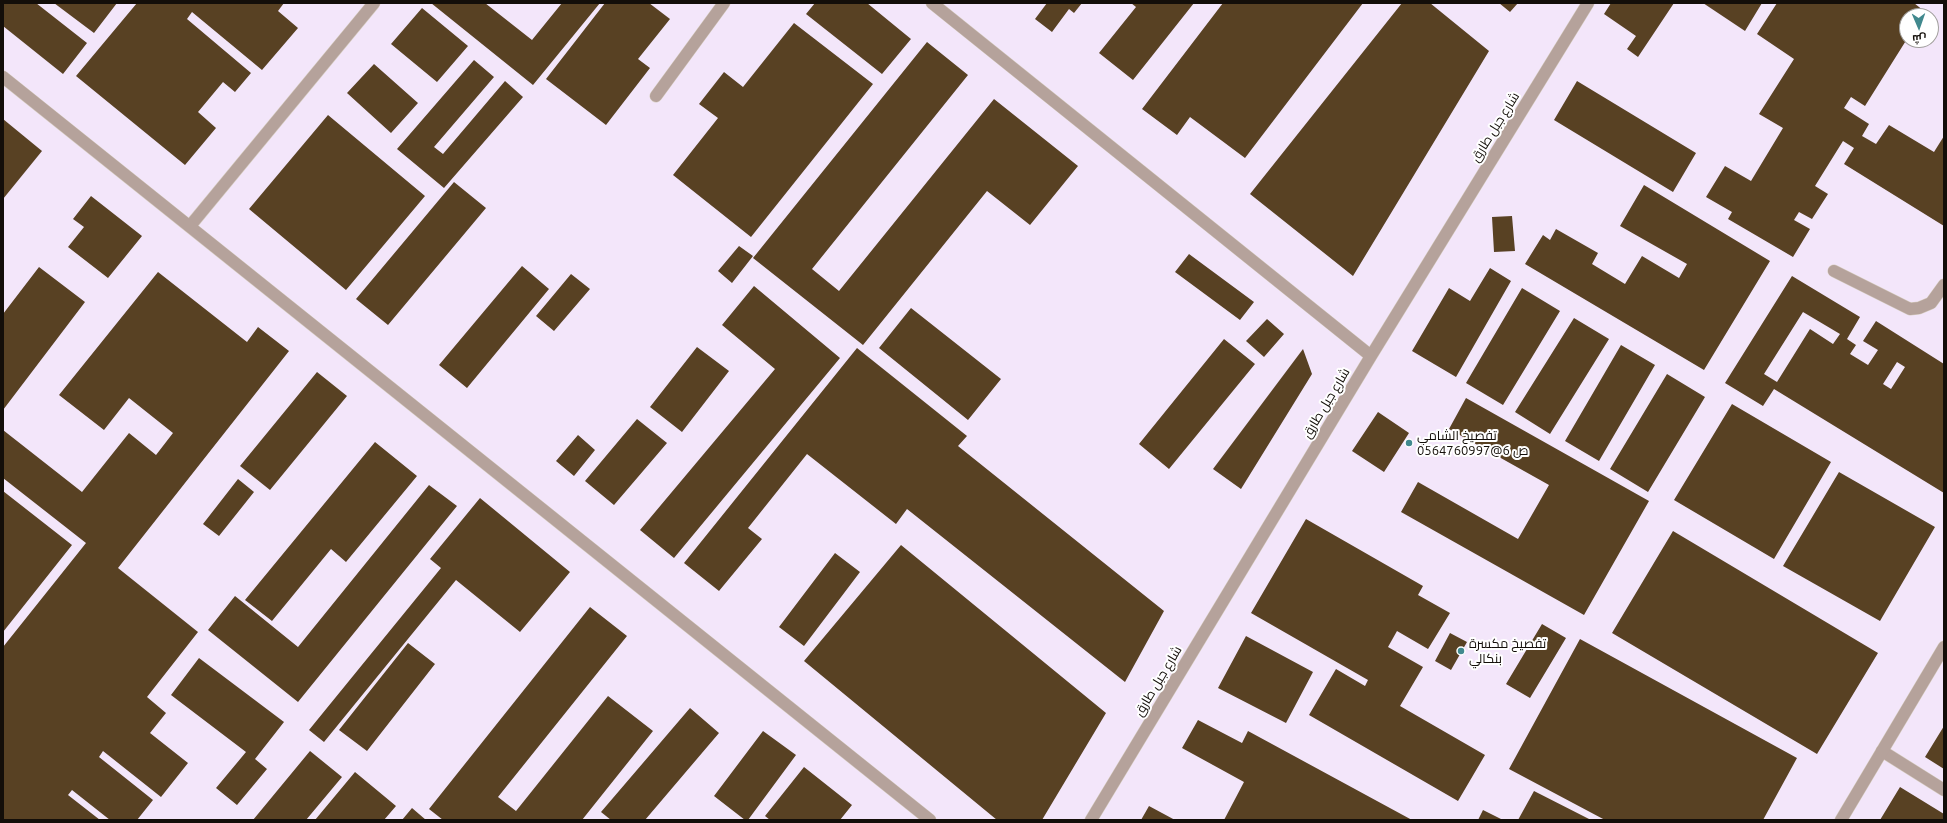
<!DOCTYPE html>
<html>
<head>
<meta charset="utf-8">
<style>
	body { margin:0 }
	#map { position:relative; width:1947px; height:823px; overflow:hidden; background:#fef4e7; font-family:Ubuntu,Cairo,sans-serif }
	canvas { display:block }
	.frame { position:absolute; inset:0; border:4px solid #130e09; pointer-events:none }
	.north { position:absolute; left:1899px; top:8px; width:40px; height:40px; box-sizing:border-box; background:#fff; border:1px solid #a19f9d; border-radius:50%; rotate:178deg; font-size:11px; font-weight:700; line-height:16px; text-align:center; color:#130e09 }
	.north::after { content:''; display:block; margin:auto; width:14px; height:18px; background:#41898e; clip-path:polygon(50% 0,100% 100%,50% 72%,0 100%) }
</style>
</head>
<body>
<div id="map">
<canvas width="1947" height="823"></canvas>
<div class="frame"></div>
<div class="north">ش</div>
</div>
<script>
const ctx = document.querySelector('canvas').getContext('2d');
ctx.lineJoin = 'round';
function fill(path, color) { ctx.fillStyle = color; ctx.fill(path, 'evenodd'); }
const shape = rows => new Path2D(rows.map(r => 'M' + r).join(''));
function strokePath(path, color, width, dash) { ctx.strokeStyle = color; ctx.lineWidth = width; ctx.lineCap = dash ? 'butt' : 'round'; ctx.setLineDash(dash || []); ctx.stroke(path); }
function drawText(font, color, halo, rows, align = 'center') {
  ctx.font = font + ' Ubuntu,Cairo,sans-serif'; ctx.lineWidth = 4; ctx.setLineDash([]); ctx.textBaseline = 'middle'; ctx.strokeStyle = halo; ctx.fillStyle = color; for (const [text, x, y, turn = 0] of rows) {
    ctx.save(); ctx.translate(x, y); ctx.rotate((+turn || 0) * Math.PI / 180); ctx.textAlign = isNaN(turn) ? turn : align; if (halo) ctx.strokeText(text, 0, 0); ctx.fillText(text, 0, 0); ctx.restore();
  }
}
const industrial = shape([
	[3,3,1944,3,1944,820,3,820],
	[1907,16,1931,16,1931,40,1907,40]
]);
const building = shape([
	[3,3,36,3,87,43,63,74,3,26],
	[54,3,117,3,94,33],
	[137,3,284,3,278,11,298,28,262,70,192,12,187,19,251,73,235,92,223,82,198,112,216,128,185,165,76,76],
	[431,3,485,3,532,40,562,3,600,3,533,85],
	[605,3,649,3,670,19,638,59,650,68,606,125,546,79],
	[815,3,867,3,911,39,882,74,806,14],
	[1047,3,1082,3,1074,13,1069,9,1052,32,1035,19],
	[1131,3,1194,3,1133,80,1099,53,1136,7],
	[1223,3,1363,3,1245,158,1190,117,1177,135,1142,109],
	[1402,3,1430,3,1489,51,1353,276,1250,194],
	[1499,3,1518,3,1510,12],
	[1611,3,1674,3,1638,57,1627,49,1636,36,1604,14],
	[1703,3,1762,3,1745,31],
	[1777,3,1914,3,1924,11,1921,16,1907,16,1907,39,1865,106,1851,97,1844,108,1869,124,1862,136,1876,144,1889,125,1934,152,1944,136,1944,226,1844,164,1854,148,1843,141,1815,186,1828,194,1812,219,1799,212,1794,220,1810,229,1793,257,1728,219,1732,212,1706,197,1725,166,1751,181,1783,128,1759,114,1794,59,1757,34],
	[422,8,468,46,437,82,391,44],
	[794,23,873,84,751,237,673,175,718,118,699,104,724,72,743,87],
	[927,42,968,75,812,269,839,291,994,99,1078,166,1030,225,987,191,863,345,753,258],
	[474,60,494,77,434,147,443,154,505,81,523,97,444,188,397,149],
	[374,64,418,103,391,133,347,93],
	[1577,81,1696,153,1673,192,1554,120],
	[328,115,425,196,346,290,249,209],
	[3,119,42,151,3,199],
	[454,182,486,208,388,325,356,299],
	[1644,185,1770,261,1704,370,1525,264,1543,235,1550,240,1556,229,1598,253,1592,264,1625,284,1642,256,1679,278,1687,264,1620,226],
	[91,196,142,236,108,278,68,247,84,227,73,219],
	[1512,216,1515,251,1494,252,1492,217],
	[739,246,753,256,732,283,718,271],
	[1189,254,1254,302,1240,320,1175,272],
	[522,266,549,289,467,388,439,365],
	[39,267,85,302,3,410,3,314],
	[1490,268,1511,281,1456,377,1412,351,1449,288,1470,301],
	[158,272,247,342,258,327,289,351,118,568,198,632,147,697,166,713,150,733,188,763,161,797,103,751,99,757,153,800,137,820,110,820,72,790,68,795,100,820,3,820,3,647,86,543,3,478,3,430,82,492,129,433,156,455,173,433,129,398,104,430,59,395],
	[571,274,590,289,554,331,536,316],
	[1792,276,1860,317,1847,339,1856,345,1850,354,1868,365,1878,350,1863,341,1876,321,1944,364,1944,493,1774,389,1763,406,1725,383],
	[1803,312,1840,334,1833,344,1810,329,1777,382,1764,374],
	[1897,362,1905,367,1891,389,1883,384],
	[754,286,840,358,674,558,640,530,775,369,722,325],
	[1522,288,1560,311,1503,405,1466,383],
	[911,308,1001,379,968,420,879,348],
	[1574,318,1609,339,1550,434,1515,412],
	[1267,319,1284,334,1264,357,1246,341],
	[1224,339,1255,364,1169,469,1139,444],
	[1621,345,1655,365,1599,461,1565,441],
	[697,347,729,371,682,432,650,407],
	[857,348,967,436,958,446,1164,611,1125,682,907,509,896,524,807,454,748,528,762,539,719,591,684,563],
	[1303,349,1312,374,1241,489,1213,469],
	[317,372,347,396,270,490,240,466],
	[1667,374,1705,397,1648,492,1610,469],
	[1466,398,1649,501,1584,615,1401,512,1418,482,1518,539,1549,485,1449,429],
	[1732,404,1831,462,1774,559,1674,500],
	[1378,412,1409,433,1384,472,1352,451],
	[637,419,667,443,614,505,585,481],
	[578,435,595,450,574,476,556,461],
	[375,442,417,476,346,562,331,549,272,621,245,600],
	[1839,472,1935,527,1880,621,1783,566],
	[238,479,254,492,219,536,203,524],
	[429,485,457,506,298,702,208,630,235,596,298,647],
	[3,491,72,545,3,632],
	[480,498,570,572,520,632,456,580,324,742,309,730,441,568,430,559],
	[1306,519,1423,586,1418,595,1450,613,1428,649,1397,631,1388,647,1423,667,1400,706,1485,755,1458,801,1309,715,1336,669,1365,686,1368,680,1251,613],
	[1673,531,1878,653,1817,754,1612,633],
	[901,545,1106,713,1042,820,997,820,804,661],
	[835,553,860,572,804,646,779,627],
	[590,607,627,636,498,797,516,811,608,696,653,731,582,820,443,820,429,809],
	[1542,624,1566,638,1530,698,1506,684],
	[1450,633,1467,642,1451,670,1435,661],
	[1246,636,1313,672,1286,723,1218,688],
	[1580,639,1797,758,1763,820,1605,820,1509,769],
	[408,643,435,664,367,751,339,730],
	[199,658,284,722,255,759,267,769,237,805,216,788,246,752,171,695],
	[690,708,719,733,645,820,611,820,601,812],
	[1198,720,1242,743,1248,731,1412,820,1224,820,1244,782,1182,748],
	[1944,726,1944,769,1925,757],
	[763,731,796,755,748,820,745,820,714,796],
	[310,751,342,777,306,820,253,820],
	[804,767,852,805,840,820,770,820,765,816],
	[355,772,396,806,384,820,315,820],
	[1900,787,1944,814,1944,820,1880,820],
	[1534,791,1591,820,1518,820],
	[1149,806,1175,820,1141,820],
	[412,808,426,820,402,820],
	[1483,810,1503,820,1478,820]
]);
const service = shape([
	[656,96,724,3],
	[190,226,374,3],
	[1834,271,1910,309,1919,308,1931,303,1944,285],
	[1882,751,1944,790]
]);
const minor = shape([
	[932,3,1371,356],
	[3,77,930,820],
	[1091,820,1371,356,1588,3],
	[1841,820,1944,647]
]);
const markers = [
	[1409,443,4,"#41898e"],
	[1461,651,4,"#41898e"]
];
const streetNames = [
	["شارع جبل طارق",1495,127,-58],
	["شارع جبل طارق",1326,403,-59],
	["شارع جبل طارق",1158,681,-59]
];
const poiNames = [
	["تفصيخ الشامي",1417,436],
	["ص 6@0564760997",1417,451],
	["تفصيخ مكسرة",1469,644],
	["بنكالي",1469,659]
];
fill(industrial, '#f3e6fa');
fill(building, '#584123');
strokePath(service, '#d8cfc3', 13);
strokePath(minor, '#d8cfc3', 13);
strokePath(service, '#b5a29b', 12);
strokePath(minor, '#b5a29b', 12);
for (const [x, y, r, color] of markers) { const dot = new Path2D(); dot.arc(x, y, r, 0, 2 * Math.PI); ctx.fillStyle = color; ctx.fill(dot); strokePath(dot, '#fff', 1.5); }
drawText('13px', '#130e09', '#fff', streetNames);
drawText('13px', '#130e09', '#fff', poiNames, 'left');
</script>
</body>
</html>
